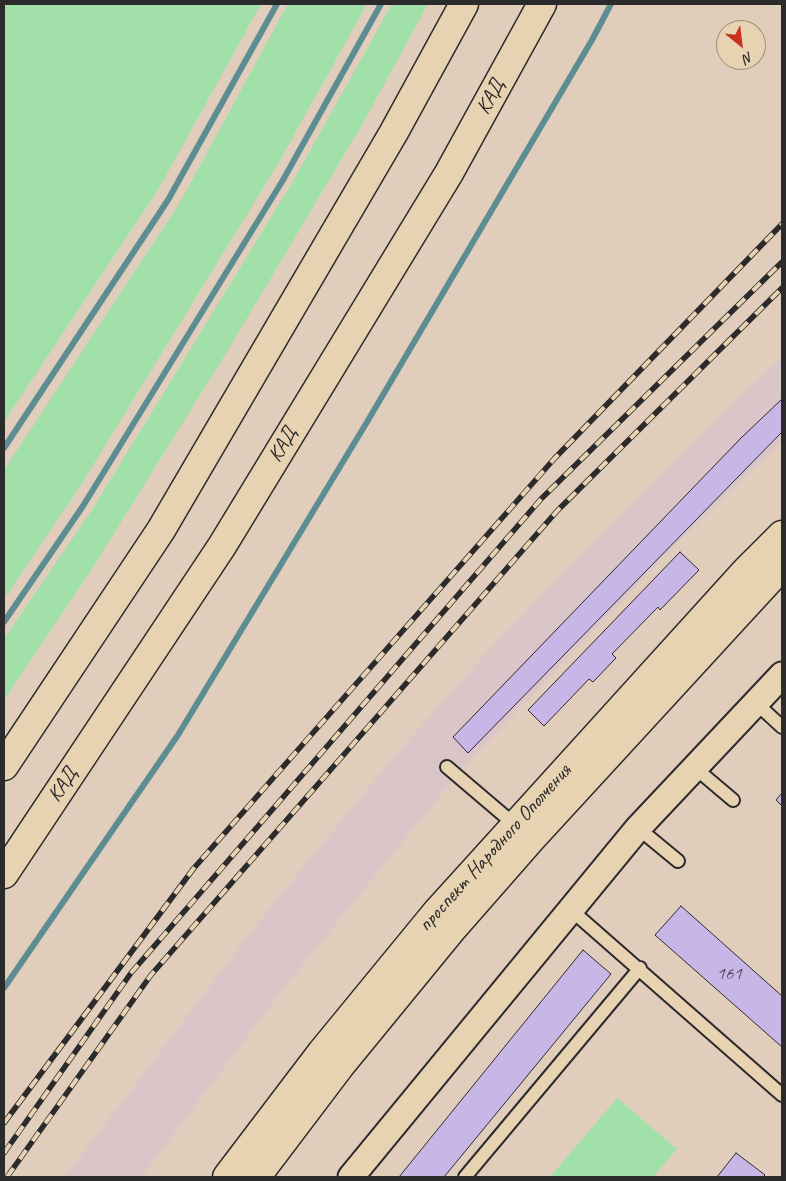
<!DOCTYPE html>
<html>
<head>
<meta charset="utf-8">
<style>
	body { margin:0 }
	#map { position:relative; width:786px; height:1181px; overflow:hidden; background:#e1cdbc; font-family:Caveat,sans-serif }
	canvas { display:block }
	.frame { position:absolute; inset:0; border:5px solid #2b2b2b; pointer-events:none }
	.north { position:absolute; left:716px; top:20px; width:50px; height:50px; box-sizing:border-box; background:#e7d3b1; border:1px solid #9c907b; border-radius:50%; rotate:151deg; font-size:14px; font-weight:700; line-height:20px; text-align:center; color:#2b2b2b }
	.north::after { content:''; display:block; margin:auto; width:18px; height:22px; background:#c8321e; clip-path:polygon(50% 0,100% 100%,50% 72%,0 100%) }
</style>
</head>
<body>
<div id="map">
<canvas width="786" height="1181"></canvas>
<div class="frame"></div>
<div class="north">N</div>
</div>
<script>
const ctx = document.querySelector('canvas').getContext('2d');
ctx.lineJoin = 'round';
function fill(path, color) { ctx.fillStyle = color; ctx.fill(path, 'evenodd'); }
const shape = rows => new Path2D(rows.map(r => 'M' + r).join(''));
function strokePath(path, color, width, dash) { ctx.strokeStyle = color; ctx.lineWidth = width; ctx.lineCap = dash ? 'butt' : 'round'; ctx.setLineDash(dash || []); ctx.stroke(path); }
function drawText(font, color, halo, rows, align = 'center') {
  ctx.font = font + ' Caveat,sans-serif'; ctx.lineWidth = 5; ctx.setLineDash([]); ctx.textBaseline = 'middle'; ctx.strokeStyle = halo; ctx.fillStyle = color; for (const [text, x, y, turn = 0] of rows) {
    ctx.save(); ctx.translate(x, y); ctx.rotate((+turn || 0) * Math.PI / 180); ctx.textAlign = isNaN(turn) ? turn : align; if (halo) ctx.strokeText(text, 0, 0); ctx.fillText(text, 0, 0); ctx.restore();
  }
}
const built = shape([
	[782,356,782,441,679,541,461,770,287,984,141,1177,65,1177,268,910,394,757,486,653,607,528]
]);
const green = shape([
	[4,4,261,4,158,190,4,422],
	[288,4,367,4,279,162,79,488,4,599,4,470,179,204],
	[392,4,428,4,362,125,228,350,92,569,4,700,4,639,92,510,292,183],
	[617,1098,677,1149,653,1177,550,1177]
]);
const stream = shape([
	[4,448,168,200,277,4],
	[4,622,83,506,283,180,381,4],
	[4,988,178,735,367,422,592,40,611,4]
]);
const building = shape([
	[782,399,782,432,468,753,453,737,741,438,782,399],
	[680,552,699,570,660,610,658,607,612,654,616,658,593,682,589,679,544,726,528,710,680,552],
	[782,793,782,806,776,800,782,793],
	[681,906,782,996,782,1047,655,935,681,906],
	[583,950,611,974,444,1177,399,1177,583,950],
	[736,1153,765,1175,763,1177,717,1177,736,1153]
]);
const lane = shape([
	[755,702,782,727],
	[447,767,514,824],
	[694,767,733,800],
	[638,828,678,861],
	[570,909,782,1095],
	[465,1177,640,968]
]);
const street = shape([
	[351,1177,638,828,782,675]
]);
const secondary = shape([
	[227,1177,322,1052,436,913,746,571,782,535],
	[256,1177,340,1066,453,928,531,839,782,566]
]);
const highway = shape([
	[4,766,161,530,394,132,464,4],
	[4,874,222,546,449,173,542,4]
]);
const rail = shape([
	[4,1123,194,868,554,459,782,224],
	[4,1153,131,973,541,499,782,262],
	[7,1177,151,975,557,511,782,288]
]);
const numberNames = [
	["161",729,974]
];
const streetNames = [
	["КАД",491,97,-61],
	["КАД",283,445,-59],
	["КАД",63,785,-56],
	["проспект Народного Ополчения",495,848,-48]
];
fill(built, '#dac6c9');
fill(green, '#a1e1a9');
strokePath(stream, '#5d8d93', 6);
fill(building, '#c8b6e7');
strokePath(building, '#2b2b2b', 1);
strokePath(lane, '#2b2b2b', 16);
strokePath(street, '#2b2b2b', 29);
strokePath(secondary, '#2b2b2b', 31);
strokePath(highway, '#2b2b2b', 31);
strokePath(lane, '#e7d3b1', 12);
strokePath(street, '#e7d3b1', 25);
strokePath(secondary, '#e7d3b1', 28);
strokePath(highway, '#e7d3b1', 28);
strokePath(rail, '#2b2b2b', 5.5);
strokePath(rail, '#e7d3b1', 4, [11]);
drawText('19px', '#524e5a', null, numberNames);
drawText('21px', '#2b2b2b', '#e7d3b1', streetNames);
</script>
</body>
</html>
